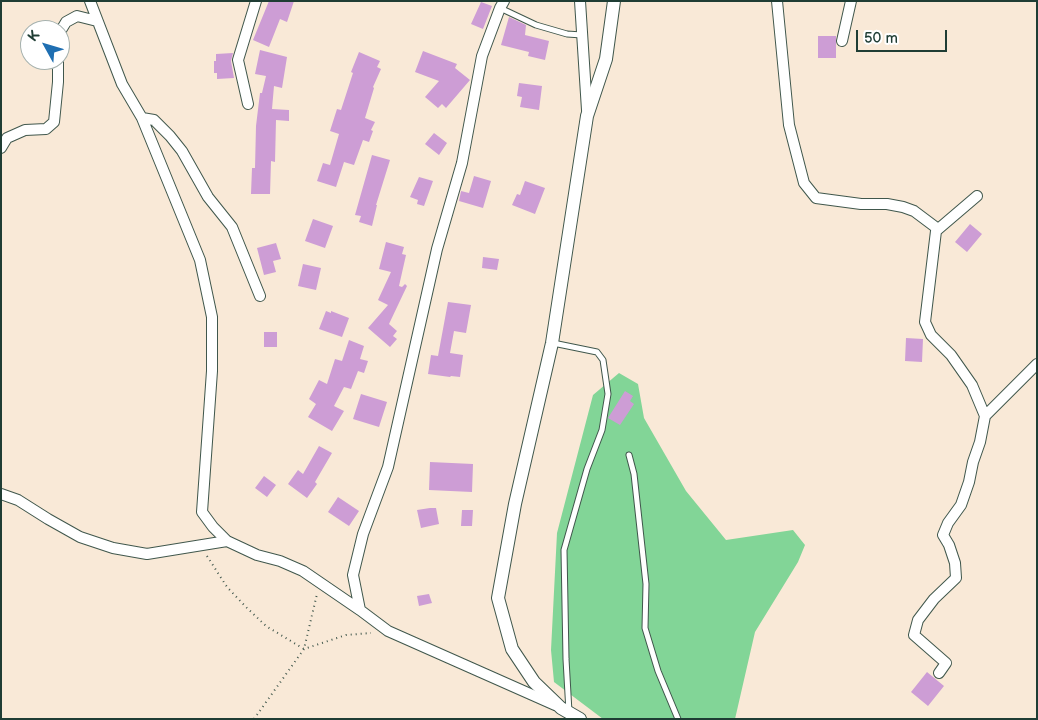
<!DOCTYPE html>
<html>
<head>
<meta charset="utf-8">
<style>
	body { margin:0 }
	#map { position:relative; width:1038px; height:720px; overflow:hidden; background:#f9e9d7; font-family:"Balsamiq Sans",sans-serif }
	canvas { display:block }
	.frame { position:absolute; inset:0; border:2px solid #1f3d34; pointer-events:none }
	.north { position:absolute; left:20px; top:20px; width:50px; height:50px; box-sizing:border-box; background:#fff; border:1px solid #a5b1ae; border-radius:50%; rotate:309deg; font-size:14px; font-weight:700; line-height:20px; text-align:center; color:#1f3d34 }
	.north::after { content:''; display:block; margin:auto; width:18px; height:22px; background:#1f6fb2; clip-path:polygon(50% 0,100% 100%,50% 72%,0 100%) }
	.scale { position:absolute; left:856px; top:30px; width:91px; height:22px; box-sizing:border-box; border:2px solid #1f3d34; border-top:0; padding-left:6px; font-size:15px; line-height:18px; white-space:nowrap; color:#1f3d34; -webkit-text-stroke:4px #fff; paint-order:stroke }
</style>
</head>
<body>
<div id="map">
<canvas width="1038" height="720"></canvas>
<div class="frame"></div>
<div class="north">K</div>
<div class="scale">50 m</div>
</div>
<script>
const ctx = document.querySelector('canvas').getContext('2d');
ctx.lineJoin = 'round';
function fill(path, color) { ctx.fillStyle = color; ctx.fill(path, 'evenodd'); }
const shape = rows => new Path2D(rows.map(r => 'M' + r).join(''));
function strokePath(path, color, width, dash) { ctx.strokeStyle = color; ctx.lineWidth = width; ctx.lineCap = dash ? 'butt' : 'round'; ctx.setLineDash(dash || []); ctx.stroke(path); }
const green = shape([
	[619,373,638,384,644,418,686,491,726,540,793,530,805,545,798,562,755,632,735,719,603,719,554,682,551,650,557,533,593,395]
]);
const building = shape([
	[269,1,294,1,287,22,280,19,269,47,253,40],
	[481,2,492,6,483,29,471,24],
	[509,17,526,25,525,35,549,41,545,60,528,56,529,52,501,45],
	[818,36,836,36,836,58,818,58],
	[260,50,287,57,282,88,274,86,272,109,289,110,289,121,276,120,275,162,271,161,270,194,251,194,252,168,255,168,256,126,260,93,262,93,266,76,255,74],
	[423,51,457,64,455,68,470,80,446,108,442,104,438,108,425,97,439,81,415,72],
	[359,52,380,61,377,67,381,69,373,87,374,88,365,118,375,122,371,130,373,131,369,142,363,140,354,165,344,162,336,187,317,181,323,163,330,165,339,134,330,131,337,109,341,110,353,73,351,72],
	[233,53,231,61,234,78,217,79,217,73,214,73,214,61,216,61,216,54],
	[519,83,542,86,539,110,520,107,522,97,517,96],
	[434,133,447,143,439,155,425,144],
	[372,155,390,160,376,205,377,205,372,226,359,222,361,216,355,215],
	[474,176,491,181,483,208,459,201,461,191,469,193],
	[419,177,433,181,424,206,417,204,418,200,410,197],
	[525,181,545,188,535,214,512,205,517,194,520,195],
	[313,219,333,226,325,248,305,241],
	[970,224,982,234,967,252,955,242],
	[386,242,404,247,402,254,406,255,399,286,402,287,405,284,407,286,389,324,397,331,393,336,397,339,390,347,368,328,388,305,378,300,391,272,379,269],
	[276,243,281,259,273,261,276,272,264,275,257,248],
	[483,257,499,259,497,270,482,268],
	[303,264,321,268,316,290,298,286],
	[448,302,471,305,466,333,454,331,450,353,463,355,460,377,451,376,450,377,428,374,431,355,438,356],
	[326,311,331,313,331,311,349,318,342,337,319,329],
	[264,332,277,332,277,347,264,347],
	[906,338,923,339,922,362,905,361],
	[349,340,364,346,360,359,368,361,364,373,358,371,351,389,344,387,334,406,344,411,332,431,308,417,316,404,309,399,319,380,327,384,335,359,342,361],
	[625,391,633,396,630,401,634,404,620,425,608,418],
	[361,394,387,402,379,427,353,419],
	[319,446,332,453,315,482,317,484,307,498,288,484,298,470,303,474],
	[430,462,473,464,472,492,429,490],
	[264,476,276,485,267,497,255,488],
	[338,497,359,511,349,526,328,512],
	[430,508,436,508,439,524,421,528,417,510],
	[462,510,473,510,472,526,461,526],
	[429,594,432,603,419,606,417,596],
	[927,672,944,686,928,706,911,692]
]);
const path = shape([
	[207,556,227,587,246,607,266,626,304,649,317,594],
	[254,719,304,649,346,635,371,633]
]);
const service = shape([
	[500,8,536,25,567,34,582,35],
	[553,343,597,352,603,360,608,394,602,430,587,469,564,550,566,659,569,712],
	[629,455,634,474,646,584,645,628,658,671,678,719]
]);
const minor = shape([
	[90,1,122,84,142,118,200,260,212,317,212,371,202,512,213,527,227,541,257,555,280,561,303,571,360,610],
	[504,1,500,8,482,56,462,163,437,249,388,467,363,534,353,575,360,610,388,631,555,705],
	[580,1,587,110],
	[777,1,789,125,804,183,816,198,861,204,887,204,903,207,914,211,938,229],
	[60,32,66,22,77,16,97,21],
	[842,41,851,1],
	[248,104,238,60,256,1],
	[142,118,154,120,170,136,182,151,208,197,232,227,260,296],
	[1,148,7,138,25,130,46,129,54,122,58,82,58,60],
	[977,196,936,231,925,322,931,335,951,355,972,385,985,416],
	[1,494,18,500,48,519,80,537,113,548,147,554,227,541],
	[939,673,946,663,914,635,918,620,934,599,956,578,955,563,949,545,943,535,948,523,961,505,969,482,973,462,980,442,985,416,1037,364]
]);
const tertiary = shape([
	[580,719,561,708,534,682,512,649,498,598,515,504,552,343,587,116,606,59,614,1]
]);
fill(green, '#82d597');
fill(building, '#cd9dd5');
strokePath(service, '#40574c', 7);
strokePath(minor, '#40574c', 12);
strokePath(tertiary, '#40574c', 14);
strokePath(path, '#40574c', 2, [1, 4]);
strokePath(service, '#fff', 5);
strokePath(minor, '#fff', 10);
strokePath(tertiary, '#fff', 12);
</script>
</body>
</html>
